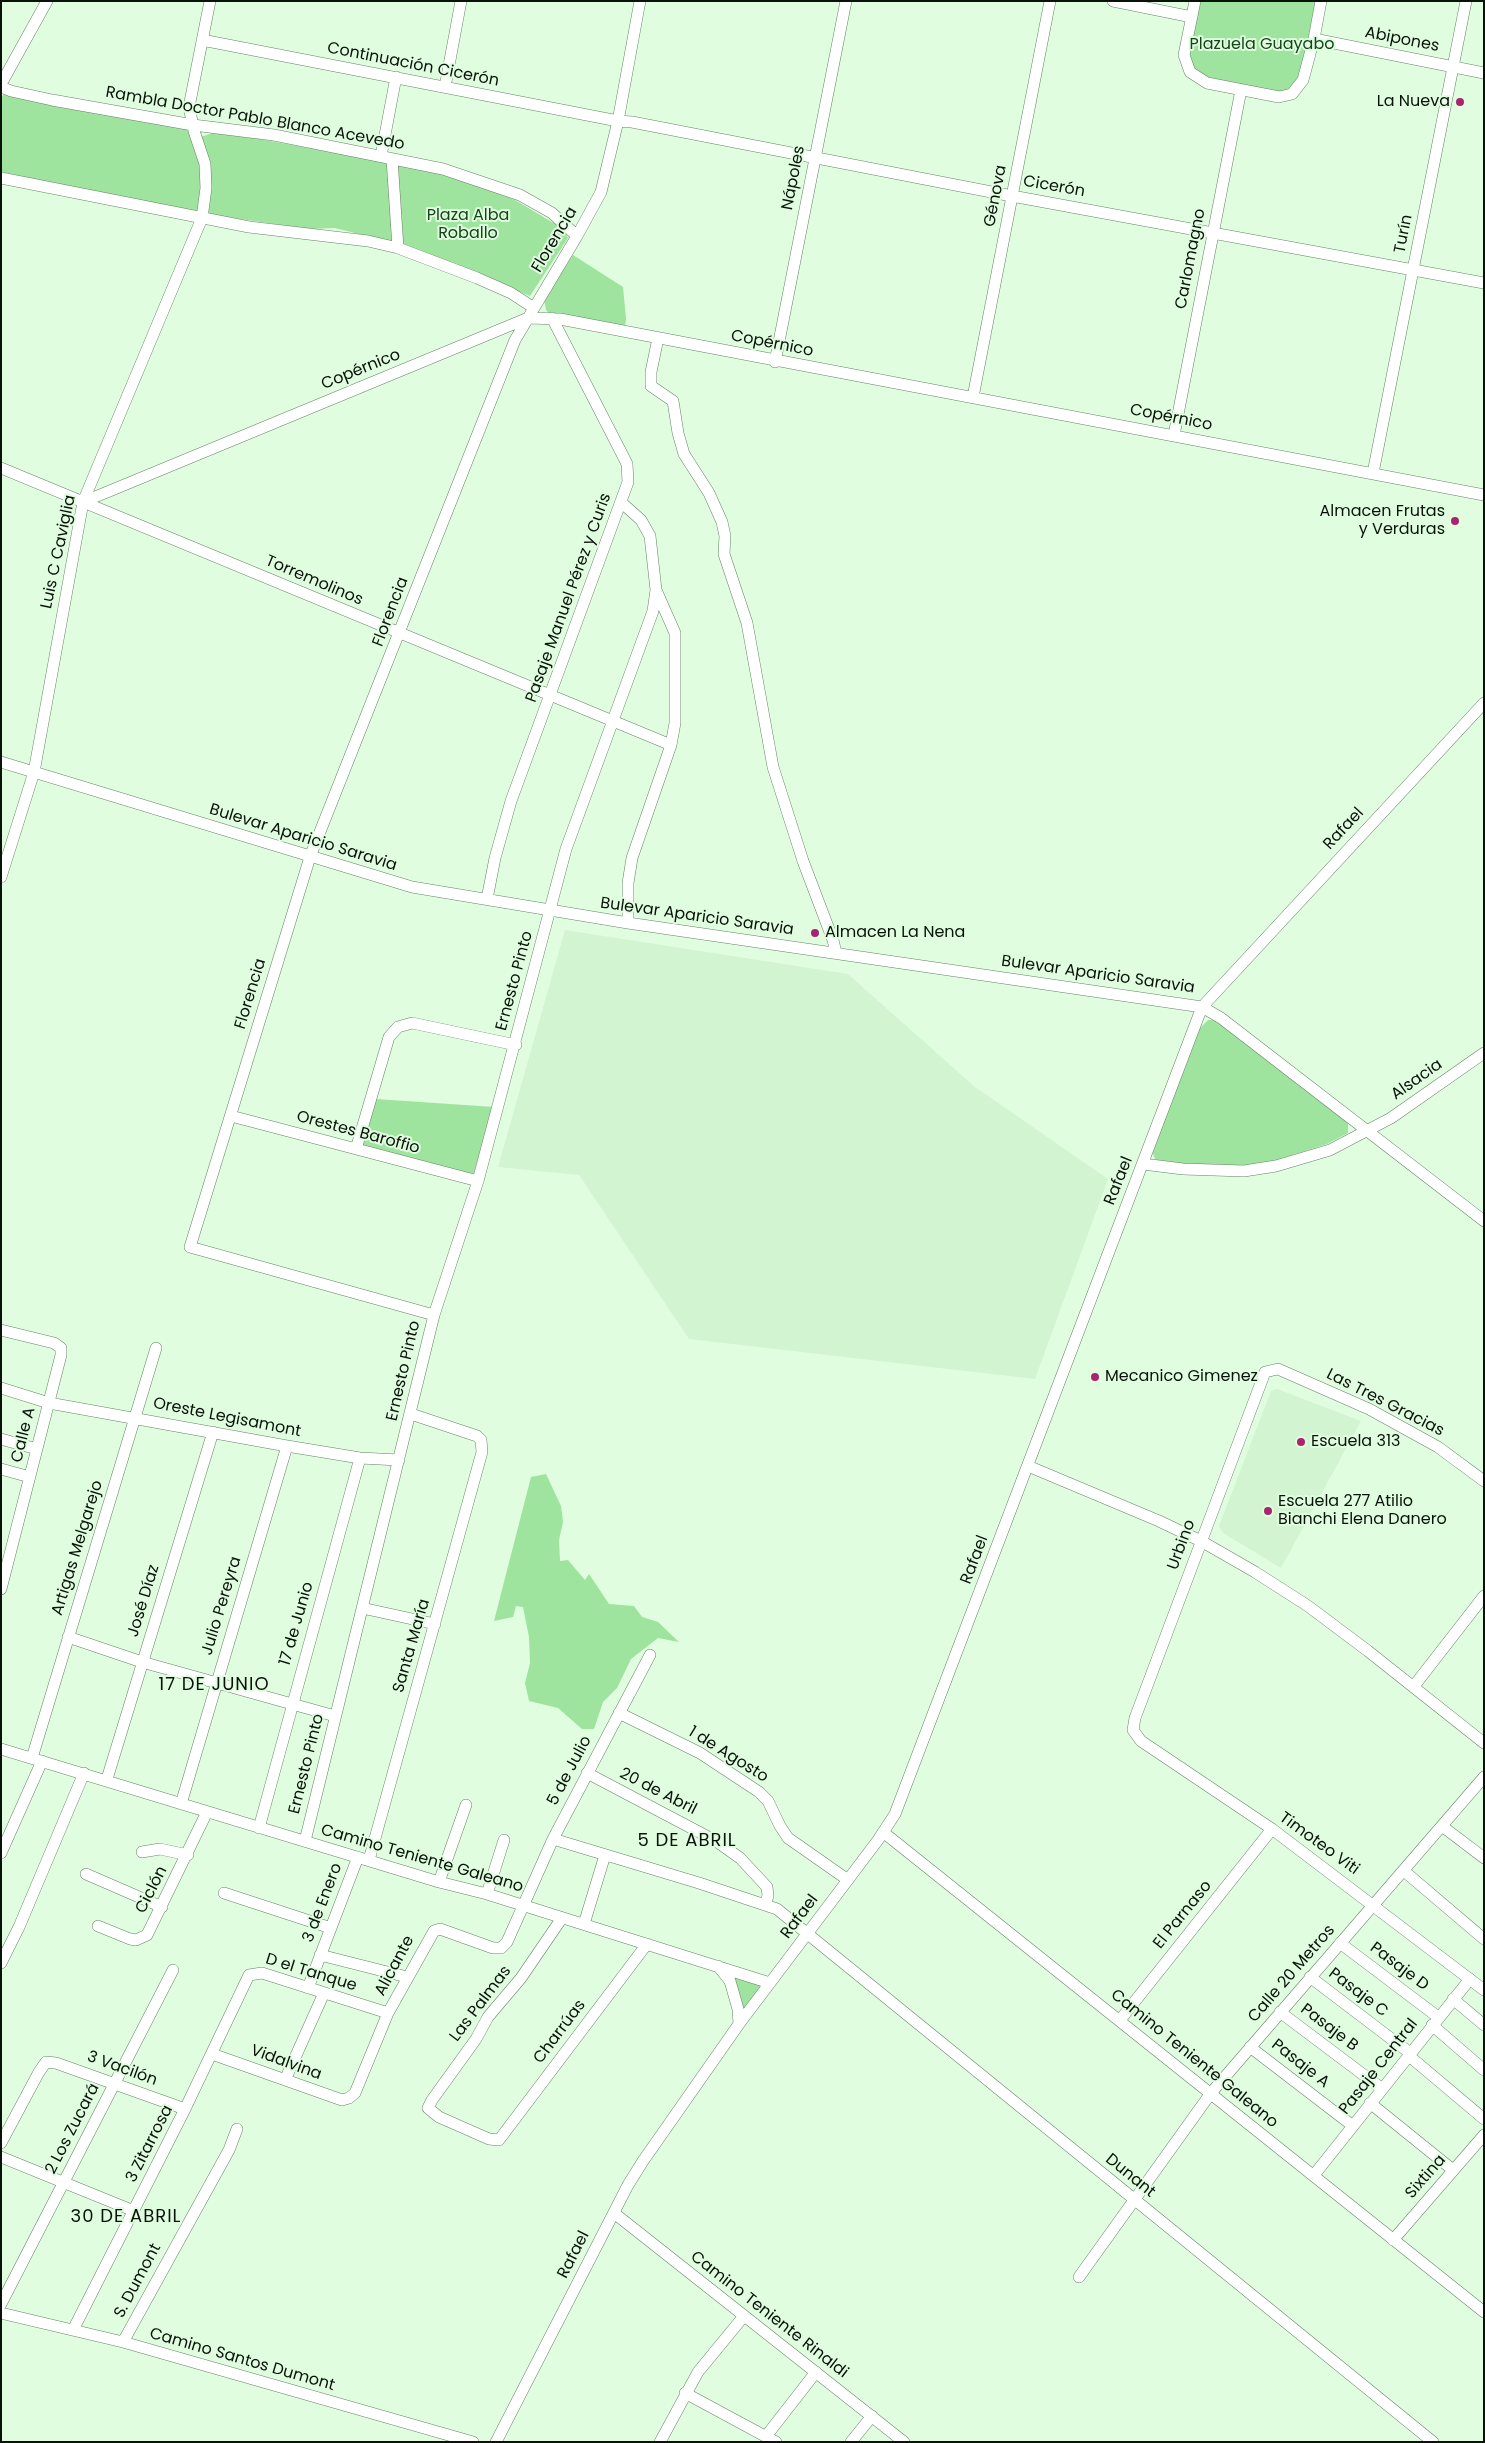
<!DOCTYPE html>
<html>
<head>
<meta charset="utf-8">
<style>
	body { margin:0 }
	#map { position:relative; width:1485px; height:2443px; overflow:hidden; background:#e0fde0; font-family:Poppins,sans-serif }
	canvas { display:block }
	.frame { position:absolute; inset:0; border:2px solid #091209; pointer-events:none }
</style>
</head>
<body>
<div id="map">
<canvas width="1485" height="2443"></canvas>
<div class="frame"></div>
</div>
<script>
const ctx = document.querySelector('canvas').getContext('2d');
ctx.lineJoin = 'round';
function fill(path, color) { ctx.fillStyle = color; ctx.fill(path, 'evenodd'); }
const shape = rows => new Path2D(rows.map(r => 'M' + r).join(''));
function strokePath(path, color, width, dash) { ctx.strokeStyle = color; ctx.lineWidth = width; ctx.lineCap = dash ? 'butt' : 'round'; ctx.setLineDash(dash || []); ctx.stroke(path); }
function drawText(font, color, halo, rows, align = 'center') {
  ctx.font = font + ' Poppins,sans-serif'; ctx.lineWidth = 4; ctx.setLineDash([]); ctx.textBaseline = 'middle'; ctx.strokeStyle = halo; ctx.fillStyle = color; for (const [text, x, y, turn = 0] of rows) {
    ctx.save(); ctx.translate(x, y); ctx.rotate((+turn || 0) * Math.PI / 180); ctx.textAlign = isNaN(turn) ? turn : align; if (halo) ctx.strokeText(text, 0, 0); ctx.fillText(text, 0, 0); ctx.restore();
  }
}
const built = shape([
	[565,930,848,974,975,1087,1108,1179,1035,1379,689,1339,579,1175,498,1167],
	[1277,1389,1361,1421,1281,1568,1223,1533,1219,1526,1271,1391]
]);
const green = shape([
	[1200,1,1316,1,1300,79,1287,90,1280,92,1206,78,1194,70,1190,54],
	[4,94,186,129,190,133,204,136,212,133,254,138,449,174,515,200,562,228,568,238,530,296,406,246,335,228,309,229,206,214,1,172,1,98],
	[573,255,623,287,626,319,625,327,552,316,546,310,544,299],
	[1208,1020,1214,1020,1222,1025,1348,1123,1348,1133,1327,1144,1267,1163,1222,1167,1161,1162,1155,1159,1152,1151,1200,1028],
	[376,1099,494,1107,474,1173,470,1175,362,1145],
	[546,1474,561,1506,563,1522,559,1540,560,1561,568,1560,585,1580,589,1574,609,1604,634,1606,642,1617,658,1622,679,1642,658,1638,631,1659,617,1688,603,1702,594,1729,582,1729,558,1708,529,1701,525,1683,530,1663,529,1637,523,1607,516,1606,513,1617,494,1621,531,1477],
	[736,1976,762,1985,748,2008,743,2008,734,1978]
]);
const minor = shape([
	[1113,1,1192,17],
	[1195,1,1184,55,1190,72,1207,83,1279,97,1292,94,1303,80,1314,39,1321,1],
	[1314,39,1484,73],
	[202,40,618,121,632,122,1012,196,1484,283],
	[1,84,47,1],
	[1,87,11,91,52,100,193,125,274,135,443,169,520,195,552,213,577,236],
	[445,87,461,1],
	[381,156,396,77],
	[392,159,398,248],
	[1,178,249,227,368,241,398,248,477,278,511,293,534,308],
	[658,338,651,372,651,386,673,401,678,433,684,454,709,493,722,522,725,536,724,554,747,623,773,767,803,861,833,940,836,953],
	[775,362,846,1],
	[973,397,1050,1],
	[1174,435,1241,90],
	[1,468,671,745],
	[1373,473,1466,1],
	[83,502,528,318,560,319,1484,495],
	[622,503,641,520,650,536,656,590,675,633,675,723,671,745,632,858,628,883,628,923],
	[1,762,412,887,628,923,1202,1007,1221,1018,1484,1221],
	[1,877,34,772,83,502,202,218,206,188,205,164,194,131,189,107,210,1],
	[487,899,495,858,511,801,628,482,627,464,622,454,552,318],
	[231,1116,478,1181],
	[356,1149,389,1037,398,1027,412,1023,516,1045],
	[1143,1164,1183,1169,1244,1171,1276,1166,1330,1150,1391,1118,1484,1053],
	[434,1315,190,1247,310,857,515,340,577,236,601,192,618,121,640,1],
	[1,1330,54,1343,61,1348,61,1355,1,1589],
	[1,1388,49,1403,287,1446,360,1458,399,1460],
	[1,1439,37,1449],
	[1028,1466,1159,1521,1201,1541,1255,1572,1308,1606,1368,1651,1484,1743],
	[1,1469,30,1477],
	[1484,1481,1438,1447,1369,1409,1278,1369,1265,1372,1135,1718,1133,1730,1141,1741,1272,1829,1484,1990],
	[362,1608,435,1624],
	[68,1637,142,1662,335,1716],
	[1414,1686,1484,1596],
	[619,1713,700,1753,759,1792,768,1801,780,1826,788,1838,848,1880],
	[1,1749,439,1882,487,1894,770,1983],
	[32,1758,156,1348],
	[587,1773,716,1841,740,1858,767,1887,768,1896,765,1904],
	[107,1779,213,1432],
	[181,1804,287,1446],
	[1442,1826,1484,1858],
	[259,1828,360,1458],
	[883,1832,1484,2312],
	[553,1839,699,1883,777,1909,1433,2442],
	[305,1841,434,1315,478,1181,566,849,653,611,656,590],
	[142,1852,160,1849,188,1855],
	[1,1853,42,1761],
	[369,1860,482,1452,481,1440,477,1436,411,1414],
	[1404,1871,1484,1939],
	[86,1874,162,1907],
	[439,1882,466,1805],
	[224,1893,331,1928],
	[487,1894,504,1840],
	[562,1918,521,1978,488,2017,476,2039,432,2100,428,2108,439,2117,489,2139,499,2140,647,1944],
	[584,1924,605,1855],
	[98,1926,130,1939,136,1940,147,1935,207,1812],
	[1340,1943,1438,2017],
	[320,1955,407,1977],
	[1,1963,19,1927,84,1773],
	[718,1966,730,1981,738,2009,739,2024],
	[1310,1977,1410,2053],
	[308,1988,358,1857],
	[1453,1999,1484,2025],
	[1280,2012,1381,2088],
	[1120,2020,1272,1829],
	[1432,2025,1484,2070],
	[1250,2047,1353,2126],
	[212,2054,342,2100,349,2098,355,2093,388,2013,434,1931,440,1929,493,1948,501,1948,507,1942,553,1839,650,1655],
	[1408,2055,1484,2119],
	[285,2080,324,1993],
	[1370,2103,1453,2170],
	[1,2143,39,2072,46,2062,56,2063,185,2109],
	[1,2157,134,2211],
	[1314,2175,1470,1979],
	[614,2213,904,2442],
	[1393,2240,1484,2135],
	[1079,2277,1211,2093,1484,1777],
	[1,2304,173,1970],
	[1,2313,123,2342,473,2442],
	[73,2330,185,2109,249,1975,262,1973,388,2013],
	[123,2342,229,2150,237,2129],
	[685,2393,776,2442],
	[767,2435,816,2372],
	[496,2442,628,2185,643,2161,739,2024,878,1840,895,1814,1202,1007,1484,703],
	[660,2442,698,2372,744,2316],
	[851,2442,872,2416]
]);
const markers = [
	[1460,102,5,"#a9246d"],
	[1455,521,5,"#a9246d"],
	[815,933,5,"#a9246d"],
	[1095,1377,5,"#a9246d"],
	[1301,1442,5,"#a9246d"],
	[1268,1511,5,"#a9246d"]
];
const streetNames = [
	["Abipones",1402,40,11],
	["Continuación Cicerón",413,65,11],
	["Rambla Doctor Pablo Blanco Acevedo",255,119,10],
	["Nápoles",794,178,-79],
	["Cicerón",1054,187,10],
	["Génova",996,196,-79],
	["Turín",1404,234,-79],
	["Florencia",555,240,-59],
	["Carlomagno",1191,259,-79],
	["Copérnico",772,344,11],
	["Copérnico",361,370,-22],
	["Copérnico",1171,418,11],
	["Luis C Caviglia",59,552,-78],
	["Torremolinos",314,581,23],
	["Pasaje Manuel Pérez y Curis",569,598,-70],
	["Florencia",391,612,-69],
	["Rafael",1344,829,-47],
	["Bulevar Aparicio Saravia",303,838,17],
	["Bulevar Aparicio Saravia",697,917,8],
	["Bulevar Aparicio Saravia",1098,975,8],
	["Ernesto Pinto",515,981,-75],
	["Florencia",251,994,-73],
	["Alsacia",1417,1080,-35],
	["Orestes Baroffio",358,1133,15],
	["Rafael",1119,1181,-68],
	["Ernesto Pinto",404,1371,-77],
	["Las Tres Gracias",1385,1403,27],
	["Oreste Legisamont",227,1418,11],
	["Calle A",24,1435,-76],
	["Urbino",1182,1545,-70],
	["Artigas Melgarejo",78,1548,-73],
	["Rafael",975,1560,-69],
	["José Díaz",144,1601,-73],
	["Julio Pereyra",222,1606,-73],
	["17 de Junio",297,1624,-74],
	["Santa María",412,1646,-74],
	["1 de Agosto",728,1755,32],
	["Ernesto Pinto",307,1764,-76],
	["5 de Julio",570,1771,-62],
	["20 de Abril",658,1792,27],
	["Timoteo Viti",1319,1844,36],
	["Camino Teniente Galeano",422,1859,16],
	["Ciclón",152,1890,-63],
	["3 de Enero",323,1903,-69],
	["El Parnaso",1183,1915,-51],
	["Rafael",800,1917,-53],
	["Alicante",395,1966,-62],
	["Pasaje D",1399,1967,37],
	["D el Tanque",311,1973,17],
	["Calle 20 Metros",1292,1974,-49],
	["Pasaje C",1358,1993,37],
	["Las Palmas",481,2004,-53],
	["Pasaje B",1329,2028,37],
	["Charrúas",560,2032,-53],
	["Camino Teniente Galeano",1194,2059,39],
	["Vidalvina",286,2063,20],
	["Pasaje A",1300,2064,38],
	["Pasaje Central",1379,2067,-52],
	["3 Vacilón",122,2069,20],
	["2 Los Zucará",73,2129,-63],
	["3 Zitarrosa",150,2144,-63],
	["Dunant",1130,2176,39],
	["Sixtina",1426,2177,-49],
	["Rafael",574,2255,-63],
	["S. Dumont",138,2281,-62],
	["Camino Teniente Rinaldi",769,2315,38],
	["Camino Santos Dumont",242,2360,16]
];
const parkNames = [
	["Plazuela Guayabo",1262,45],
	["Plaza Alba",468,216],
	["Roballo",468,234]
];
const poiNames = [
	["La Nueva",1450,102,"right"],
	["Almacen Frutas",1445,512,"right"],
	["y Verduras",1445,530,"right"],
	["Almacen La Nena",825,933],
	["Mecanico Gimenez",1105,1377],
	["Escuela 313",1311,1442],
	["Escuela 277 Atilio",1278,1502],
	["Bianchi Elena Danero",1278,1520]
];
const neighbourhoodNames = [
	["17 DE JUNIO",214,1685],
	["5 DE ABRIL",687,1841],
	["30 DE ABRIL",126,2217]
];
fill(built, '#d2f4d1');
fill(green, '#9ee39e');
strokePath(minor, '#688268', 12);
strokePath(minor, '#fff', 11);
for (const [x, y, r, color] of markers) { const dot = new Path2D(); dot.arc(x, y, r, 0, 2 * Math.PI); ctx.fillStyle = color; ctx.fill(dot); strokePath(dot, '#e0fde0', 2); }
drawText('16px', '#091209', '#e0fde0', streetNames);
drawText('16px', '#134517', '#e0fde0', parkNames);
drawText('16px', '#091209', '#e0fde0', poiNames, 'left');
ctx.letterSpacing = '1px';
drawText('18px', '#091209', '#e0fde0', neighbourhoodNames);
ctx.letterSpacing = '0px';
</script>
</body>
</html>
